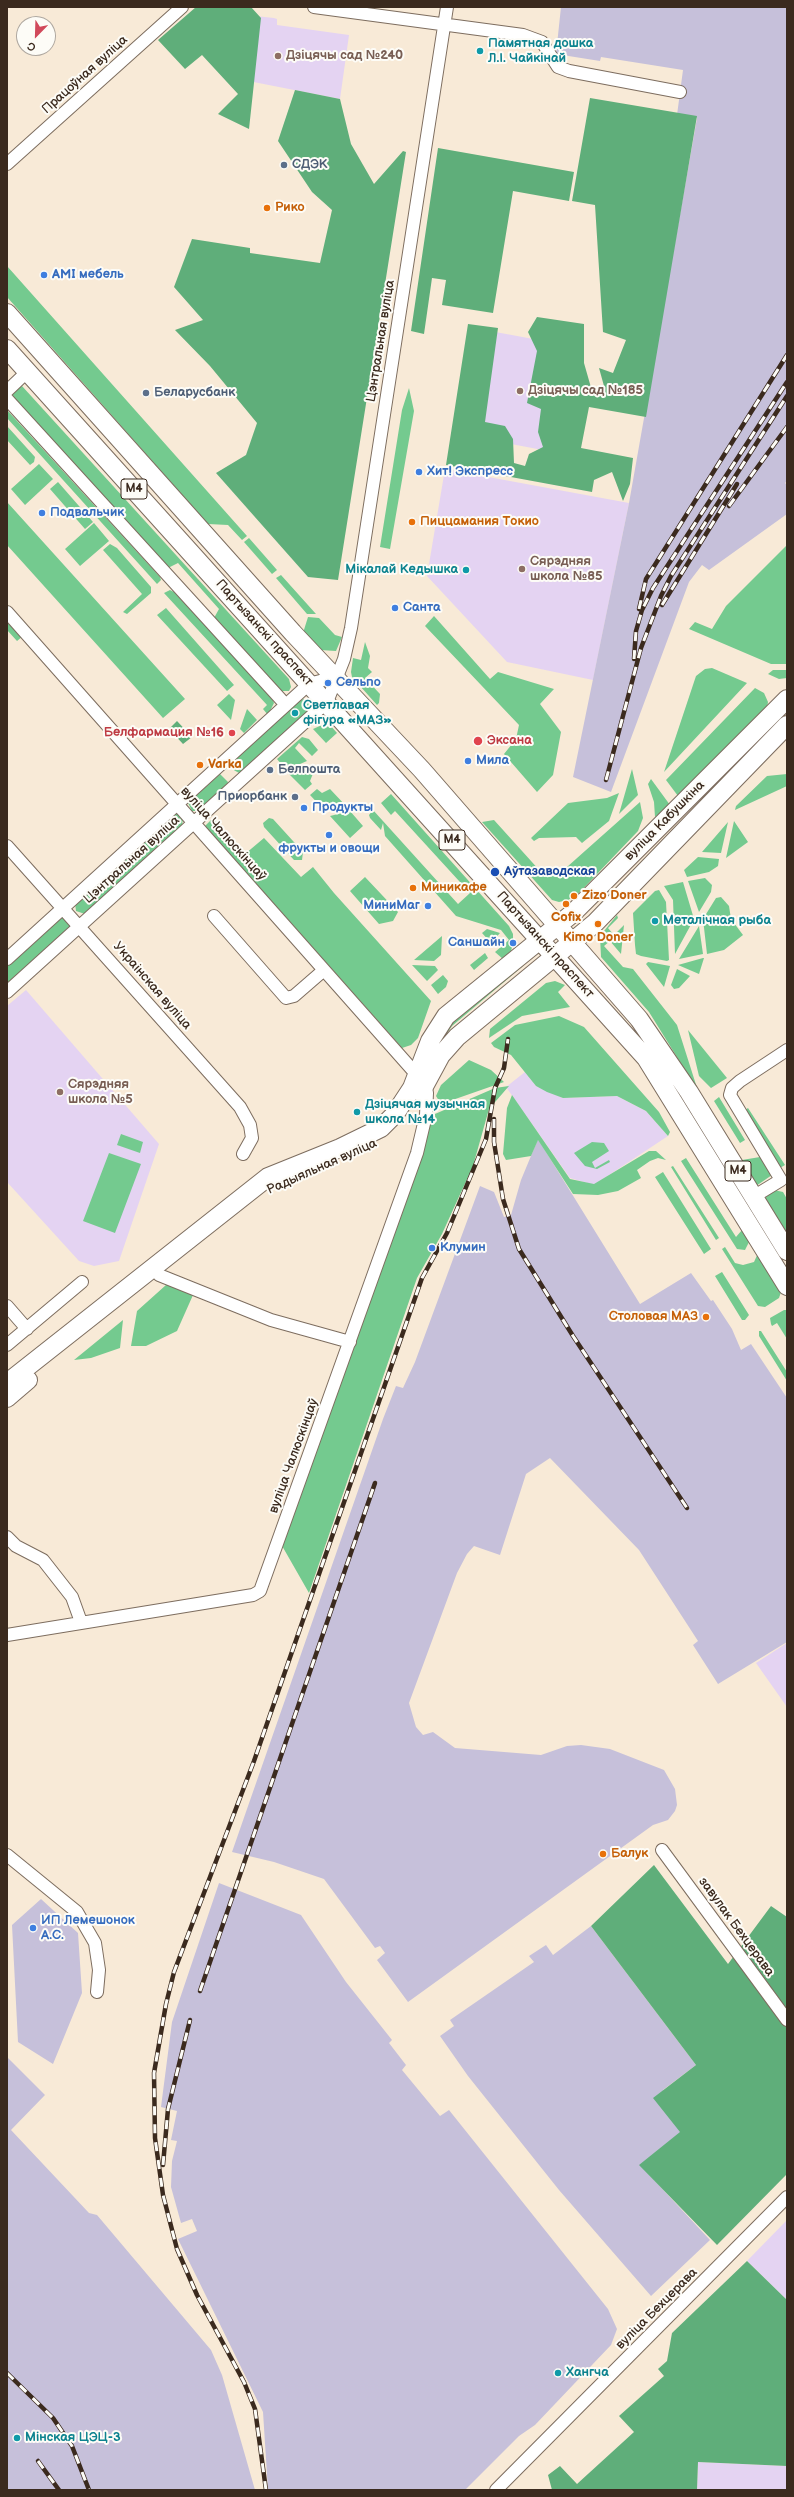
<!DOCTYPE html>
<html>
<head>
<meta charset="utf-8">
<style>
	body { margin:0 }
	#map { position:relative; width:794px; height:2497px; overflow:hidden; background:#f8ead7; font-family:"Balsamiq Sans",sans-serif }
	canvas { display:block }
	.frame { position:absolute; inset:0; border:8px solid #3b2a1e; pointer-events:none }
	.north { position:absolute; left:16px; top:16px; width:40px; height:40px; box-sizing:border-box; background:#fdfcf7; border:1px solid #afa8a0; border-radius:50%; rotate:203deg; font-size:11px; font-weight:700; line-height:16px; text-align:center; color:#3b2a1e }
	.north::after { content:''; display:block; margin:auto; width:14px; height:18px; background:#d1495b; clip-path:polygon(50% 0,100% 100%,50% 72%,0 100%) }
</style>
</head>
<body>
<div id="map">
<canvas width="794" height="2497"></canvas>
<div class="frame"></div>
<div class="north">С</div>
</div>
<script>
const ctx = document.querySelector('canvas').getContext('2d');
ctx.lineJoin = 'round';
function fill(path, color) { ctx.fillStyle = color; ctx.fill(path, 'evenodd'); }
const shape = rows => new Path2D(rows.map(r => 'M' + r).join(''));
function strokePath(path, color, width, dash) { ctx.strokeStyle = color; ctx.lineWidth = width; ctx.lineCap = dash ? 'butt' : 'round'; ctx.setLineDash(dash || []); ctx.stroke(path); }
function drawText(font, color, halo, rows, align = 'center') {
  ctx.font = font + ' "Balsamiq Sans",sans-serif'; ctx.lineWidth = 4; ctx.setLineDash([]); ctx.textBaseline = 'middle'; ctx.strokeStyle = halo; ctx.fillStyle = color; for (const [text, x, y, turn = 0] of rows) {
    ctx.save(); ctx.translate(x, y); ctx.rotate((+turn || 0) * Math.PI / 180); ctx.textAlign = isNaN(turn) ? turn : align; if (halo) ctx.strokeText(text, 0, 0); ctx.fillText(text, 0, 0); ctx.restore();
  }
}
const built = shape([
	[199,10,274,18,277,19,277,25,349,35,340,99,228,77],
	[490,331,566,345,548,451,474,437],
	[445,469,629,503,593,680,507,662,427,576],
	[26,990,159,1144,119,1261,94,1266,79,1261,7,1182,7,1006],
	[525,1072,536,1086,563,1098,617,1096,646,1111,668,1136,594,1185,570,1178,506,1087],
	[787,1643,787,1707,756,1663],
	[787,2220,787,2300,747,2261],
	[698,2462,787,2466,787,2490,697,2490]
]);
const industrial = shape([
	[561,7,787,7,787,481,785,483,787,485,787,514,709,570,702,565,689,582,611,792,573,777,629,503,697,118,677,115,683,70,601,57,600,61,556,54],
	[538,1139,640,1304,691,1273,711,1301,713,1300,732,1329,741,1350,751,1344,787,1398,787,1642,718,1684,693,1645,698,1641,639,1550,550,1458,526,1474,500,1555,474,1546,467,1554,457,1573,409,1703,416,1727,423,1735,433,1732,455,1748,541,1755,567,1746,581,1745,610,1749,664,1770,675,1789,677,1805,675,1811,668,1820,653,1825,408,2002,377,1960,385,1953,380,1946,375,1948,324,1879,274,1862,232,1852,383,1419,396,1386,403,1388,415,1362,480,1186,494,1192,504,1217,511,1215,521,1180],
	[219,1883,301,1915,346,1982,392,2040,389,2043,406,2065,402,2070,440,2116,449,2110,608,2309,617,2329,611,2345,535,2425,519,2436,465,2490,268,2490,263,2412,178,2239,197,2231,192,2219,181,2223,171,2187,172,2161,177,2141,171,2140,177,2111,161,2107,172,2022],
	[41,1899,78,1933,82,1993,53,2064,18,2042,12,1925],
	[591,1926,696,2065,663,2090,681,2132,640,2165,710,2240,651,2296,559,2190,468,2076,440,2036,454,2026,450,2020,534,1962,529,1956,546,1945,553,1955],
	[7,2057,45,2095,11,2130,89,2213,97,2215,211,2350,222,2375,255,2490,7,2490]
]);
const green = shape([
	[7,266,247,536,242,540,228,525,208,524,7,297],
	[22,386,289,679,291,687,289,691,280,691,214,618,219,609,178,563,168,568,15,401,12,393,16,388],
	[409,388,414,411,390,549,380,547,402,410],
	[7,410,160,577,161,580,157,584,7,418],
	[7,426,35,457,34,462,30,465,7,440],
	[39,464,53,479,25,505,11,489],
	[58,482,93,522,85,529,50,489],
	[7,502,185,699,163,718,7,545],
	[94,523,109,541,80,566,65,549],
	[249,538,277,570,272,574,244,542],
	[110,544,117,548,151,587,151,593,127,614,123,612,142,594,103,550],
	[787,545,787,664,771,664,689,629,695,622,712,629,726,606],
	[281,575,316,614,307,614,276,578],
	[170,590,174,592,271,696,274,703,268,715,263,709,267,705,164,593],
	[166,608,234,685,227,691,157,615],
	[434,616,490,679,498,672,554,689,540,704,561,732,553,775,537,792,504,754,516,739,519,725,425,626],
	[308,617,319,618,335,635,342,637,336,651,320,650,303,633],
	[7,618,23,636,17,641,7,630],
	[365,642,370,656,368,668,372,672,365,678,380,694,379,703,377,705,352,677,351,672,353,658,361,660],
	[712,668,747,683,664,772,696,676,705,669],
	[773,670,787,670,787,678,779,679,768,674],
	[755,688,764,693,768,702,767,708,678,796,666,780],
	[229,694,235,700,231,720,217,705],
	[304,699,309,701,311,707,308,714,244,771,239,773,232,769,232,760,297,701],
	[247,709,257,720,244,733,240,729],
	[322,725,330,725,337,733,326,743,313,729],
	[302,737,309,739,318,750,312,756,299,743,295,748,307,761,286,770,277,759],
	[312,769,314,771,310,781,312,784,305,790,289,774],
	[632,769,638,795,619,814],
	[220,774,228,782,227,786,199,811,192,811,188,803],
	[787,774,787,786,735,810,736,806,767,776],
	[651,779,670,805,655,817,654,802,648,784],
	[317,789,322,793,330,789,346,806,324,810,310,795],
	[619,793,609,821,582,843,576,837,539,838,534,841,531,838,568,803,607,798],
	[391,794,509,926,513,934,513,941,511,952,504,960,495,952,509,940,501,930,456,916,385,836,383,823,381,830,370,818,369,815,373,810,458,904,470,893,395,811,391,815,381,803],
	[640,802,643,818,638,831,578,894,568,900,559,902,552,900,482,822,494,820,541,872,548,873,552,869,558,875],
	[350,811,363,826,350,838,330,816],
	[175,812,183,818,182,826,85,914,76,911,75,903],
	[213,818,245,854,264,838,301,877,313,867,334,893,431,1001,418,1038,411,1045,402,1048,205,826],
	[269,818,273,819,303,852,302,860,294,860,264,827,263,823],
	[734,821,748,842,726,858],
	[728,822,721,853,702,852],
	[698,857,719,859,718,866,709,872,687,877,684,870],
	[365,877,398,912,393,921,379,924,350,891],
	[705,878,712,885,711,892,699,912,688,881],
	[683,882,694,919,675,954,673,900,664,886],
	[659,890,666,902,669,960,667,961,641,956,636,954,635,945,633,913,655,891],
	[721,897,729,906,731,919,743,935,724,950,707,954,703,919,716,898],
	[617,915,618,918,608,928,614,935,624,925,621,954,610,941,604,946,623,967,633,969,677,1025,698,1091,649,1012,601,957,600,936],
	[61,917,65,918,72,928,7,986,7,966],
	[699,926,703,954,679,959],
	[487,929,500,933,491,943,482,933],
	[442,936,441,955,434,961,414,960],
	[485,953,488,958,474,970,470,965],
	[704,958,699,974,678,965,703,958],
	[648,962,670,966,664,987,646,964],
	[521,963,523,966,452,1026,441,1042,438,1041,449,1024],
	[412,965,435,966,438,970,427,981],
	[677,969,690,976,679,988,674,989,671,985],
	[443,975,448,981,446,987,438,994,431,985],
	[555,981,565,985,558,992,570,1007,522,1016,489,1038,490,1029,546,983],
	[559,1016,584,1027,659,1112,670,1132,668,1136,646,1111,617,1096,563,1098,547,1092,536,1086,511,1055,494,1047,491,1043,515,1025],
	[688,1030,727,1078,711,1088,699,1076],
	[469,1060,491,1070,504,1082,441,1104,436,1096,441,1085],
	[509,1086,489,1109,473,1166,442,1234,417,1278,309,1593,281,1544,428,1117,495,1088],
	[512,1095,570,1179,594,1184,649,1151,656,1151,666,1160,658,1158,650,1161,637,1170,641,1178,618,1191,598,1195,573,1194,538,1140,531,1156,506,1160,503,1154,507,1108],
	[719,1097,745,1140,740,1143,714,1101],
	[748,1108,785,1165,778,1169,742,1112],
	[121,1134,143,1142,140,1153,117,1145],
	[592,1142,604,1143,609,1151,592,1162,595,1168,609,1160,610,1162,597,1169,585,1166,574,1153],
	[109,1153,141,1164,115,1233,83,1221],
	[760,1157,772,1175,756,1186,736,1161],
	[686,1158,736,1237,742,1230,749,1242,745,1250,737,1249,681,1161],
	[673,1166,719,1238,716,1240,671,1167],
	[663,1172,711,1249,704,1254,655,1177],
	[774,1190,783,1192,787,1199,787,1238,766,1204,766,1195],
	[725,1247,735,1263,743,1265,754,1262,759,1251,782,1289,779,1298,765,1307,758,1306,722,1249],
	[722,1272,749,1315,745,1320,742,1320,715,1276],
	[166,1285,175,1286,193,1295,177,1331,146,1346,131,1346,137,1311],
	[784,1310,787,1310,787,1339,777,1323,772,1326,771,1324,770,1318],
	[123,1320,120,1348,91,1358,74,1360],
	[759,1331,761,1331,787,1372,787,1381,759,1336]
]);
const forest = shape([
	[196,7,251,7,261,18,249,129,218,114,238,94,202,55,185,69,158,40],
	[295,90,340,99,351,144,374,184,403,151,406,152,338,580,308,577,216,473,246,455,257,423,210,366,175,330,203,320,174,287,192,239,250,248,250,253,320,263,332,210,312,192,278,141],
	[590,98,697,116,646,417,589,407,581,448,633,458,630,484,623,501,612,472,594,480,592,492,446,465,468,324,498,328,485,422,505,426,513,439,514,463,525,466,529,454,543,447,538,432,541,409,527,403,537,351,528,332,537,317,584,324,584,363,592,391,604,386,599,368,613,373,626,340,603,332,595,205,572,201],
	[438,148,574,172,569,201,513,191,493,313,442,305,446,280,432,278,424,334,411,331],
	[177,721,192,737,183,744,169,729],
	[654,1865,728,1964,771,1906,787,1917,787,2174,717,2245,639,2165,680,2132,653,2098,696,2065,591,1926],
	[747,2261,787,2300,787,2466,698,2462,697,2490,552,2490,548,2475,560,2466,577,2484,634,2432,619,2416,664,2376,658,2369,667,2361,672,2333]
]);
const minor = shape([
	[314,7,523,35,542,42,558,67,569,71,680,92],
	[7,164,182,7],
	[7,391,28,371],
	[7,399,286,705],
	[7,612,417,1075],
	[7,846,240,1107,250,1125,252,1138,243,1154],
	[214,916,286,998,294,996,324,970],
	[7,959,309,684,335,677],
	[7,992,327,702,344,659,351,628,447,7],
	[753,1197,781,1180,730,1095,732,1088,740,1081,787,1050],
	[159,1275,271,1320,350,1342],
	[7,1306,27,1329],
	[7,1345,82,1282],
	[7,1537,16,1546,43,1560,72,1597,81,1622],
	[7,1635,253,1595,260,1591,417,1153,426,1115,427,1093,425,1085],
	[662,1850,787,2020],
	[7,1855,77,1912,95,1943,99,1970,97,1992],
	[496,2490,787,2197]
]);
const primary = shape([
	[7,313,293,633,422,770,639,1019,689,1092,787,1251],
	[7,349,646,1058,787,1286],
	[421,1092,441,1055,457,1037,595,923,787,725],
	[7,1383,268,1177,340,1148,381,1128,395,1114,412,1088,430,1041,446,1016,573,913,787,699],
	[7,1398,28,1380]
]);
const rail = shape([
	[729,506,787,427],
	[662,605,737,484],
	[639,609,646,579,787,355],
	[634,659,636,631,642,610,653,588,787,382],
	[606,780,641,648,661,596,671,576,787,396],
	[494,1119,494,1142,503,1199,519,1249,573,1336,687,1508],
	[200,1991,375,1483],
	[163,2165,168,2109,190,2020],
	[7,2373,53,2418,72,2446,89,2490],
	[38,2461,59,2490],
	[266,2490,255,2409,244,2382,197,2295,177,2249,163,2195,155,2138,154,2073,166,2004,174,1972,254,1761,422,1278,447,1233,486,1139,495,1088,504,1068,508,1039]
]);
const markers = [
	[480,51,4,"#0f9aa8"],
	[278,56,4,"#8d6e63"],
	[284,165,4,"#5c6f8a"],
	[267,208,4,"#e8710a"],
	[44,275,4,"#3f7fe0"],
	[520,391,4,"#8d6e63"],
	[146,393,4,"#5c6f8a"],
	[419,472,4,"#3f7fe0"],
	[42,513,4,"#3f7fe0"],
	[412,522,4,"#e8710a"],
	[522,569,4,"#8d6e63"],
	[466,570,4,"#0f9aa8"],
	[395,608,4,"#3f7fe0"],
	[328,683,4,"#3f7fe0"],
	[295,713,4,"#0f9aa8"],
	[232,733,4,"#e0444e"],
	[478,741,5,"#e0444e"],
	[468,761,4,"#3f7fe0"],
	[200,765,4,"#e8710a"],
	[270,770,4,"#5c6f8a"],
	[295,797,4,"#5c6f8a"],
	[304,808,4,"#3f7fe0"],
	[329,835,4,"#3f7fe0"],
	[495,872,5,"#1a4fb4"],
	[413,888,4,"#e8710a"],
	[574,896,4,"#e8710a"],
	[566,904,4,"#e8710a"],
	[428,906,4,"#3f7fe0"],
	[655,921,4,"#0f9aa8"],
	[598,924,4,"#e8710a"],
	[513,943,4,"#3f7fe0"],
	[60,1092,4,"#8d6e63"],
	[357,1112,4,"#0f9aa8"],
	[432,1248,4,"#3f7fe0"],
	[706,1317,4,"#e8710a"],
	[603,1854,4,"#e8710a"],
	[33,1928,4,"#3f7fe0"],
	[558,2373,4,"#0f9aa8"],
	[17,2438,4,"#0f9aa8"]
];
const shields = [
	[134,489,26],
	[452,840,26],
	[738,1171,26]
];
const shieldNames = [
	["М4",134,489],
	["М4",452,840],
	["М4",738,1171]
];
const cultureNames = [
	["Памятная дошка",488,44],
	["Л.І. Чайкінай",488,59],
	["Мікалай Кедышка",458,570,"right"],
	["Светлавая",303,706],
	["фігура «МАЗ»",303,721],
	["Металічная рыба",663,921],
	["Дзіцячая музычная",365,1105],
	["школа №14",365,1120],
	["Хангча",566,2373],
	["Мінская ЦЭЦ-3",25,2438]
];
const educationNames = [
	["Дзіцячы сад №240",286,56],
	["Дзіцячы сад №185",528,391],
	["Сярэдняя",530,562],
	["школа №85",530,577],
	["Сярэдняя",68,1085],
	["школа №5",68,1100]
];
const streetNames = [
	["Працоўная вуліца",85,75,-42],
	["Цэнтральная вуліца",381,341,-81],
	["Партызанскі праспект",264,633,48],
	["вуліца Кабушкіна",665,821,-45],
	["вуліца Чалюскінцаў",223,834,48],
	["Цэнтральная вуліца",132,860,-42],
	["Партызанскі праспект",545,945,48],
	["Украінская вуліца",152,986,49],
	["Радыяльная вуліца",322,1167,-24],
	["вуліца Чалюскінцаў",294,1456,-70],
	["завулак Бехцерава",736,1927,54],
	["вуліца Бехцерава",657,2309,-45]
];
const serviceNames = [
	["СДЭК",292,165],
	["Беларусбанк",154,393],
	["Белпошта",278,770],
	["Приорбанк",287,797,"right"]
];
const foodNames = [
	["Рико",275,208],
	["Пиццамания Токио",420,522],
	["Varka",208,765],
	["Миникафе",421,888],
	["Zizo Doner",582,896],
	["Cofix",566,918,"center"],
	["Kimo Doner",598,938,"center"],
	["Столовая МАЗ",698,1317,"right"],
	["Балук",611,1854]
];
const shopNames = [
	["AMI мебель",52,275],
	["Хит! Экспресс",427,472],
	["Подвальчик",50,513],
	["Санта",403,608],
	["Сельпо",336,683],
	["Мила",476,761],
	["Продукты",312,808],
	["фрукты и овощи",329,849,"center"],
	["МиниМаг",420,906,"right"],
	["Саншайн",505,943,"right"],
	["Клумин",440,1248],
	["ИП Лемешонок",41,1921],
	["А.С.",41,1936]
];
const healthNames = [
	["Белфармация №16",224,733],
	["Эксана",487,741,"left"]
];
const transitNames = [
	["Аўтазаводская",504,872]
];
fill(built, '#e4d3f2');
fill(industrial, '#c6c0da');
fill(green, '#74ca8f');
fill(forest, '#5fae7a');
strokePath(minor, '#7d6d5f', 14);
strokePath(primary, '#7d6d5f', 20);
strokePath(minor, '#fff', 12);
strokePath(primary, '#fff', 18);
strokePath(rail, '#3b2a1e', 4.5);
strokePath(rail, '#fdfcf7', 3, [9]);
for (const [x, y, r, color] of markers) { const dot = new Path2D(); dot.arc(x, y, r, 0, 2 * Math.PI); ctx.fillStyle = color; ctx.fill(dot); strokePath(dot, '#fdfcf7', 1.5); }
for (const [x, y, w] of shields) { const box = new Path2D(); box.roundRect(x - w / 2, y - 10, w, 20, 3); ctx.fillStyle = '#fdfcf7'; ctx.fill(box); strokePath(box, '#3b2a1e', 1); }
drawText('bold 12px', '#3b2a1e', null, shieldNames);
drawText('bold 13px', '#0d838f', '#fdfcf7', cultureNames, 'left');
drawText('bold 13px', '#785e54', '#fdfcf7', educationNames, 'left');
drawText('13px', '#3b2a1e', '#fdfcf7', streetNames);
drawText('bold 13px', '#4e5e75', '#fdfcf7', serviceNames, 'left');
drawText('bold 13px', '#c56008', '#fdfcf7', foodNames, 'left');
drawText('bold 13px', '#366cbe', '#fdfcf7', shopNames, 'left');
drawText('bold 13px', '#be3a42', '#fdfcf7', healthNames, 'right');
drawText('bold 13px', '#164399', '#fdfcf7', transitNames, 'left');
</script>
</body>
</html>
